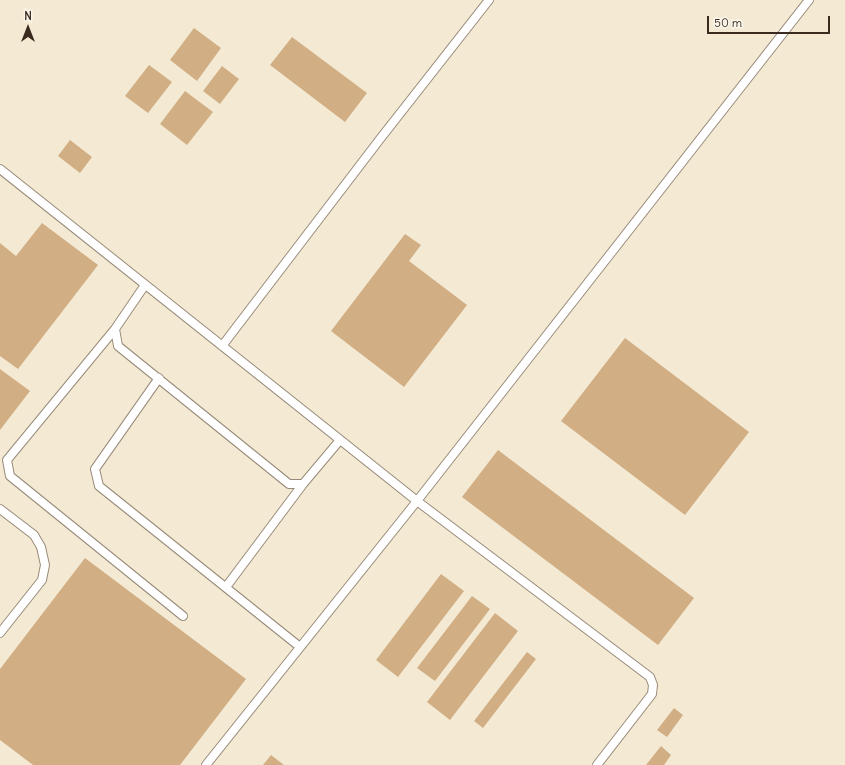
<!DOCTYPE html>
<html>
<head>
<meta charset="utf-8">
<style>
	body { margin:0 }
	#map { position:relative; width:845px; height:765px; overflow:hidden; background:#f4ead4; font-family:Delius,sans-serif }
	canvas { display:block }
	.north { position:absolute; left:8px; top:8px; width:40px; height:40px; -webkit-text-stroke:3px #fbf7ec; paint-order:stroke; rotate:0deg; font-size:11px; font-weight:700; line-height:16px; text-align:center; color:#3b2a1e }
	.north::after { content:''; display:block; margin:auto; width:14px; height:18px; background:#3b2a1e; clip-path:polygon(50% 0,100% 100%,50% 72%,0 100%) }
	.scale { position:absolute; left:707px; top:16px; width:123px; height:18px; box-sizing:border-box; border:2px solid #3b2a1e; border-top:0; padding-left:5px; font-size:12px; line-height:14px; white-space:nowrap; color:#3b2a1e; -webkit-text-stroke:3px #fbf7ec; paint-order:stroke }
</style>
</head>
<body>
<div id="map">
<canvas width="845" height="765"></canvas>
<div class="north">N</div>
<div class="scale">50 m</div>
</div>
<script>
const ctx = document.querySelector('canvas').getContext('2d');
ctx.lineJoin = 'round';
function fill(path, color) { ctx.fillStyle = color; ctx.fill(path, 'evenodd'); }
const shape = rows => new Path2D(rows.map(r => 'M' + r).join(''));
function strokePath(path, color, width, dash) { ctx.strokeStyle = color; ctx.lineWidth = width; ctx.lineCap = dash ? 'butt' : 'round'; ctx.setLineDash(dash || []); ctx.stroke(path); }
const building = shape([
	[194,28,221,48,197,81,170,60],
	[292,37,367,93,345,122,270,65],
	[149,65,172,82,148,113,125,96],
	[222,66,239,79,220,104,203,91],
	[185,91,213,112,187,145,160,124],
	[70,140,92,157,80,173,58,156],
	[42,223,98,265,18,369,0,356,0,243,16,256],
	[405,234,421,245,409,261,467,305,404,387,331,331],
	[625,338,749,432,685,515,561,421],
	[0,369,30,391,0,430],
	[498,450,694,598,658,645,462,497],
	[85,558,246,679,180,765,33,765,0,740,0,669],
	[441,574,464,591,398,677,376,660],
	[472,596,490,609,435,681,417,668],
	[495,613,518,631,450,720,427,702],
	[527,652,536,659,483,728,474,721],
	[674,708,683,715,667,737,657,730],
	[661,746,671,755,664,765,646,765],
	[271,755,284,765,263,765]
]);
const lane = shape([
	[0,169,417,501,650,677,653,685,652,694,597,765],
	[145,285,115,329,118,346,289,484,303,484,340,440],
	[115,329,7,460,10,476,183,616],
	[222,346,380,139,489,0],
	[159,378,95,469,99,486,300,647],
	[0,509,34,535,41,547,45,565,42,580,0,633],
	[226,587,303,484],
	[206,765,417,501,809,0]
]);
fill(building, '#d1ae84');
strokePath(lane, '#988a79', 10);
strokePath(lane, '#fff', 8);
</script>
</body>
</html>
